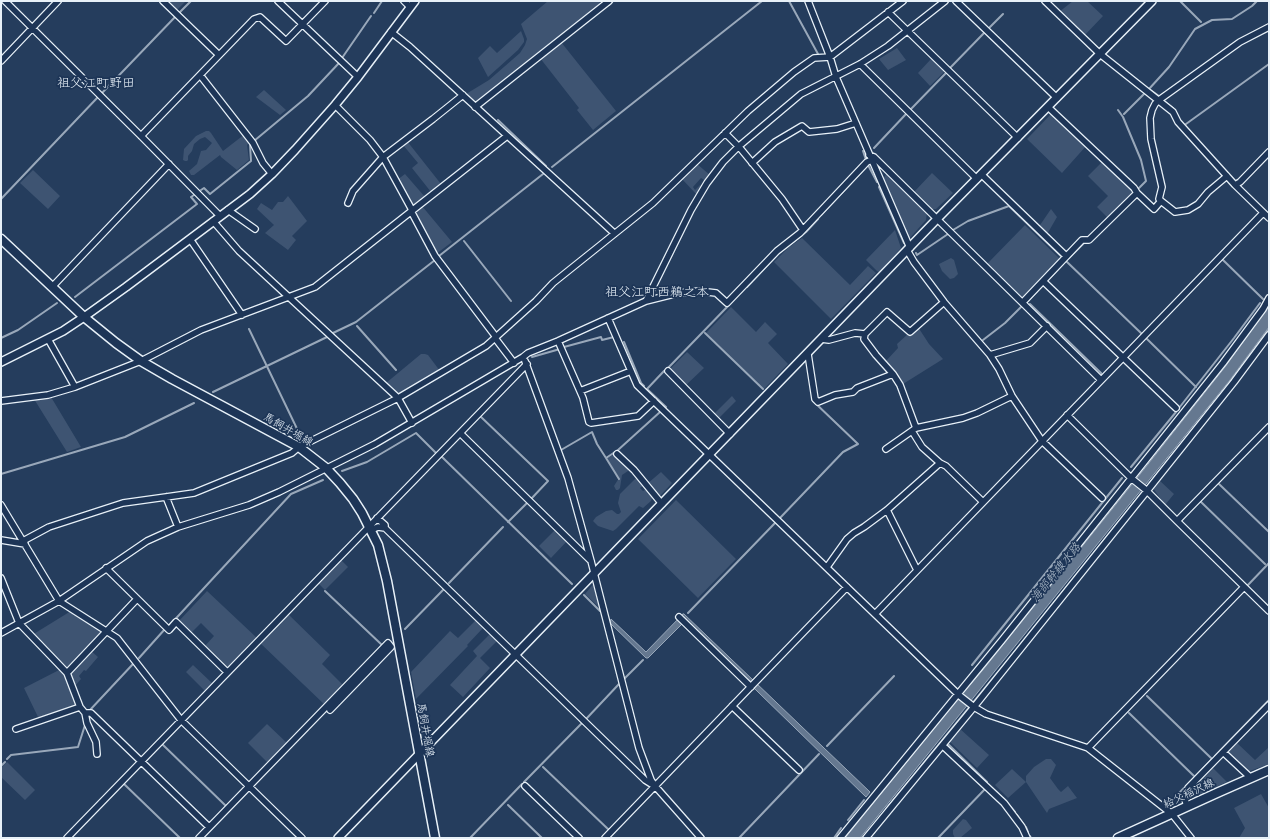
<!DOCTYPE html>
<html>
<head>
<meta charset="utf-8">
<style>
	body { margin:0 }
	#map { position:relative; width:1270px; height:839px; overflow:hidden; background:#253d5d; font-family:Sriracha,sans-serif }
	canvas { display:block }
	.frame { position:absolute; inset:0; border:2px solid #e8f1f8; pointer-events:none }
</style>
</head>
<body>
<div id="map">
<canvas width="1270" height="839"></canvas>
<div class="frame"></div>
</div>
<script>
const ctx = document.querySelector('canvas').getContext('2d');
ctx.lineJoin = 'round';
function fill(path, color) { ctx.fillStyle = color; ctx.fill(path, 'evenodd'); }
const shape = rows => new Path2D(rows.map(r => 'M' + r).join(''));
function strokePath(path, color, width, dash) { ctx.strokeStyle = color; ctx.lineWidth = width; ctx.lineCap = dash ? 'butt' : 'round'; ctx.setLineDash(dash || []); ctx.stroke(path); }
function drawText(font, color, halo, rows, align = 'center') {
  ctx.font = font + ' Sriracha,"Klee One",sans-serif'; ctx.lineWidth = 3.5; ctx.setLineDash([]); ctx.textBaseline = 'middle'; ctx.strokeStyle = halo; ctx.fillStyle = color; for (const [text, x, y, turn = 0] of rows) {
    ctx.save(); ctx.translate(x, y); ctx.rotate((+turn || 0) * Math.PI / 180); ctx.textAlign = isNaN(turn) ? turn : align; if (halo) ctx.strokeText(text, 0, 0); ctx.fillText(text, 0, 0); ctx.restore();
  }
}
const green = shape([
	[166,1,186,1,176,11],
	[548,1,599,1,600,5,476,103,474,103,466,94,489,80,520,53,525,45,527,39,521,24],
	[1073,1,1087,1,1103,16,1084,36,1059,12],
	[521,31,524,39,524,42,518,50,488,77,478,58,490,46,497,53],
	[561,42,616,111,593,130,577,110,579,108,540,58],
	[897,48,906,60,888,70,879,59],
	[932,58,945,71,930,86,918,73],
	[264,90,286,110,280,115,256,97],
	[1052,113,1087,145,1062,173,1027,139],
	[206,131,209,131,211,133,223,151,245,134,250,142,247,145,249,160,237,170,221,157,220,155,194,175,191,175,189,171,197,164,201,151,206,150,212,143,205,137,200,139,194,144,192,151,188,156,188,160,187,161,185,161,183,160,184,149,196,136],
	[407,141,441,184,431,192,412,168,418,163,403,145],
	[1103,161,1135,192,1108,218,1097,207,1108,196,1088,176],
	[697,164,710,175,706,181,701,178,693,187,695,190,700,185,702,187,697,195,682,179],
	[33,170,60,196,48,209,20,183],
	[887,173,927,212,926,220,908,240,882,181],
	[932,173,953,193,936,209,931,209,914,192],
	[405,174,425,197,413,207,397,180],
	[288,196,307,221,292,236,296,240,288,250,265,233,274,225,257,209,261,203,272,210,278,202,283,202],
	[422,206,452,242,436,254,414,212],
	[1051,209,1057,217,1046,236,1038,228],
	[1025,225,1061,260,1024,299,987,264],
	[895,230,901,248,879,272,877,271,866,260],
	[802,238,850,285,868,266,876,273,831,319,774,262,789,247],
	[951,258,954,260,958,274,954,278,950,279,942,271,939,264],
	[731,307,756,332,765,322,777,334,768,343,788,364,764,389,706,333],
	[918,327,929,344,943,359,903,384,885,362,898,348,897,344,909,333],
	[687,352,704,368,685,386,669,370],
	[421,354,425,354,428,355,440,371,399,394,397,394,386,383],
	[732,396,736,401,718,419,713,415],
	[51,397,81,447,67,452,34,399],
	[613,455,616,457,628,468,628,471,622,475,620,488,618,490,616,490,614,486,619,478,607,458],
	[661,472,672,483,658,498,647,484],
	[636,478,644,485,640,488,643,491,647,489,653,496,651,501,643,508,639,506,616,529,613,531,598,526,593,521,596,517,606,511,612,510,617,514,619,514,621,512,618,503,620,494],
	[1159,480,1174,494,1165,505,1153,488],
	[676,500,736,559,698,598,638,539],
	[556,529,568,540,551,558,539,546],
	[340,559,348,567,325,590,317,582],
	[595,582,601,609,585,594],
	[207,591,257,638,227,669,204,647,214,636,201,623,190,634,178,622],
	[71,611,103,632,68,670,32,635],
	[287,613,330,655,322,664,344,686,325,705,259,642],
	[476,620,483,628,467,645,468,646,416,699,411,672,450,631,458,638],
	[490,634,497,641,480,658,490,668,463,697,450,685,477,656,473,651],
	[90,650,98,657,86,671,84,670,79,676,81,679,74,687,68,673],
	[193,665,212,683,205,691,186,672],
	[61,669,67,676,76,704,75,707,39,719,24,688],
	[267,724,287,743,268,763,248,743],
	[959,728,989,755,977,768,949,741],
	[1237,743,1255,760,1269,747,1269,764,1247,772,1227,754],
	[1046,759,1051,759,1056,765,1050,778,1058,789,1061,792,1068,786,1077,798,1049,809,1047,813,1026,782,1008,798,995,785,1012,769,1026,782,1026,776,1034,767],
	[7,762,35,790,25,800,1,777,1,768],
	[1213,768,1227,782,1195,796,1191,792],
	[1261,794,1269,808,1269,838,1239,838,1245,828,1234,808],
	[963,819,966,820,972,828,960,838,955,838,953,834,953,830]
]);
const water = shape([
	[1269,306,1269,327,1230,380,860,838,845,838,957,700,982,671,1137,478,1225,367,1269,306],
	[683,614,684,614,870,792,866,797,685,621,648,658,646,658,610,623,611,619,646,652,683,614]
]);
const stream = shape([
	[789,1,818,54],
	[1180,1,1201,22],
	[609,5,613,1],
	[179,13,191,1],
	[374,13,382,1],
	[988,29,1003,14],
	[342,58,371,16],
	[949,69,985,32],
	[102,93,176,16],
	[1159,96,1149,89,1169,67,1195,29,1212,20,1232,19,1252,6,1257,1],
	[1164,101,1173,108],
	[911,109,946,73],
	[1118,110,1123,117,1141,160,1146,181,1137,190],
	[1124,114,1144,94],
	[498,120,546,166],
	[1186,124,1269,64],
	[254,141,308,96,339,63],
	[874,148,906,114],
	[863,151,866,160],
	[552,167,762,1],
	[879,187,904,243],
	[201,190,204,188,210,194,251,161,250,145,251,144],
	[1,199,98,97],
	[821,215,868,165,877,182],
	[953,230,968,221,1009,206,1062,257],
	[464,241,511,301],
	[916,253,917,255,948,234],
	[439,256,543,174],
	[1069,258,1085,242],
	[1223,260,1263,299],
	[1066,261,1142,334],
	[1047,281,1063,264],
	[747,287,779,253,806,232,818,219],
	[75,297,197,204,191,197,194,195],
	[1028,301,1043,285],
	[1030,304,1101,373,1102,375],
	[357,326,396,370],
	[249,329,300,435],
	[333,333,356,322,435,260],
	[705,333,763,389],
	[1,338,18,330,57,303],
	[1147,339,1196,387],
	[983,340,1005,323,1022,306],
	[624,342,641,383,644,386],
	[564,347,601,337,602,340,614,337],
	[532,357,560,349],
	[668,368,729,305],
	[664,371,647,389,666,407],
	[213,392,327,337],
	[1179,408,1234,338,1260,303],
	[480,416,548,481],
	[561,450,592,432,597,444,606,458,618,450,660,412],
	[441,456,572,584],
	[606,458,619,479],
	[1131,467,1176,412],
	[342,471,367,462,416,433,436,453],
	[1,474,125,437,194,403],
	[1219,484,1269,532],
	[531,499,548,481],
	[1200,501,1265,564],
	[779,519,843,452,858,444,813,401,812,399],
	[508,522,528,502],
	[449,583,503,527],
	[1247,586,1269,563],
	[325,591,382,645],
	[584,595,600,611],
	[688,613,775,523],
	[168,627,291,494,323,480],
	[405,629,443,590],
	[139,658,165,629],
	[972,665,1122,478],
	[624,679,643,660],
	[1147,696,1211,758],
	[190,708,224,673],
	[90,710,133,664],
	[1129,713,1194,776],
	[587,718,619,684],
	[162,744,226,806],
	[948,744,987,782],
	[827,746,894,676],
	[1215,756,1269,700],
	[7,759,11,755,78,747,85,725],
	[1,766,5,762],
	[543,767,609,830],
	[524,782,582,723],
	[123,783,180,838],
	[1186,786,1212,759],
	[1179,793,1184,788],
	[1003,798,1015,812],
	[508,805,542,838],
	[886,809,1012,655,1231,381,1269,329],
	[1017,815,1024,825],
	[848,820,864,800],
	[1026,827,1028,832],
	[1030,836,1031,838],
	[470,838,522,784],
	[739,838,819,754],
	[834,838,841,828],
	[938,838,986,788]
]);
const minor = shape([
	[5,1,141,136,220,216],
	[163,1,219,55],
	[278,1,358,77],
	[404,1,410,7],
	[808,1,830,57,836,77,910,248],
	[956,1,1057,98],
	[1045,1,1100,54,1173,112,1178,122,1235,185,1269,218],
	[888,12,1018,138],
	[391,32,410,47,614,233],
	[1,61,58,1],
	[860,64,977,179],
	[200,75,253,143,263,163,272,174],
	[335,105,370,140,383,157,412,210],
	[475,107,609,1],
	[725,133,740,148,782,199,803,230],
	[141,136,254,19,260,17,286,41,325,1],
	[869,155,874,157,1101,380],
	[383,157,433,119,463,95],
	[752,163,775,142,802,126,809,132,837,129,856,123],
	[981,174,1066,256],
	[1227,176,1208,192,1198,204,1188,210,1175,212,1161,201,1159,199,1162,187,1151,139,1150,118,1152,110,1155,104,1159,100,1240,42,1269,27],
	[1235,185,1240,182,1269,152],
	[1137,193,1154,209,1161,201],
	[348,203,353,191,383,157],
	[228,210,255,229],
	[411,211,435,256,496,337],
	[213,221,239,251,398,398,412,423],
	[190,239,242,315],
	[907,250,914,262,944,302,990,355,999,369,1012,396,1042,441,1102,498],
	[1043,281,1176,408],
	[52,287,169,164],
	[646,301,691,210,707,183,723,162,738,147,801,94,860,64,888,46,945,1],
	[1023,302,1082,240,1089,240,1137,193,1134,188,1048,107],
	[608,318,637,385,960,696,974,707,986,714,1088,748,1172,814,1191,838],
	[495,338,514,363],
	[48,339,75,387],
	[821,339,829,340,855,333,865,334],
	[558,341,583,398,589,422,591,423,638,416,654,401],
	[808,354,815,399,818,402,835,395,853,392,857,388,893,374],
	[990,355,1030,343,1047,326],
	[525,361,568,478,591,561,639,748,651,780,655,786,701,838],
	[668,371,730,434],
	[580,391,631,371],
	[1,401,48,395,75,387,141,361,201,330,315,287,507,136],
	[1067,415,1131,478,1146,490,1177,521,1269,611],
	[916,428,900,385,893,374,876,355,864,339,865,334,887,312,910,332,944,302],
	[912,431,922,447,940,463,946,466,983,502],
	[460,433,591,561],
	[886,449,916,428,963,418,977,413,1012,396],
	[617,454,634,470,662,504],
	[166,497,178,527],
	[1,505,59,601,117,638,181,720,302,838],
	[887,510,917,570],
	[377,518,385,525,385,528],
	[1177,521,1269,427],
	[371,530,378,527,385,528,645,780,653,785],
	[1,540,25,544],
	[23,541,49,527,123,503,166,497,194,493,292,453,299,447,398,398,486,346,536,301,553,283,653,203,748,111,794,72,814,58,830,57,903,1],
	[827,567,847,539,854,533,864,527,887,510,940,463],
	[106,568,169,630,176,622,227,672],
	[1,578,19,623,67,673,80,707,16,729],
	[875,614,1263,213],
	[679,617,751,687],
	[1,633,59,601,147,541,178,527,249,505,279,492,375,444,523,357,528,353,558,341,646,301,678,293,699,291,716,293,727,303,777,251,800,233,867,162,872,160],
	[67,673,137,599],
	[732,706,799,770],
	[80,707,85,713,91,713,209,827],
	[85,713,87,723,96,742,97,754],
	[943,746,1004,803,1022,827,1027,838],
	[1088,748,1244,587],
	[1223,752,1251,778],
	[525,786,579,838],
	[1187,807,1185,799,1188,788,1269,705],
	[67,838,527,364],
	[199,838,388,643,391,647,330,710],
	[605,838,847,587],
	[840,838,1003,639,1223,363,1263,309,1269,298],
	[866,838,974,707,1147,491,1234,382,1269,335]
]);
const tertiary = shape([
	[1,362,63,331,84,317,126,287,250,194,272,174,295,150,335,105,358,77,415,1],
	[338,838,937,219,1152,1]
]);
const secondary = shape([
	[1,239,84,317,116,343,141,361,172,379,299,447,326,468,340,483,353,499,362,513,378,545,387,581,435,838],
	[1118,838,1219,792,1269,770]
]);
const streetNames = [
	["馬飼井堀線",288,430,30],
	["馬飼井堀線",425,730,80],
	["給父稲沢線",1189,794,-25]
];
const waterNames = [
	["海部幹線水路",1056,573,-51]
];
const quarterNames = [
	["祖父江町野田",96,84],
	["祖父江町西鵜之本",657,293]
];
fill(green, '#3e5472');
fill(water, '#657890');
strokePath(water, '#99a8ba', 1);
strokePath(stream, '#99a8ba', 2);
strokePath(minor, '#e8f1f8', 8);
strokePath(tertiary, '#e8f1f8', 10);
strokePath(secondary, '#e8f1f8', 11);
strokePath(minor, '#1d3557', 5.5);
strokePath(tertiary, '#1d3557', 7);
strokePath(secondary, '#1d3557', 8);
drawText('11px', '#e8f1f8', '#1d3557', streetNames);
drawText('italic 12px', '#b4c1ce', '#1d3557', waterNames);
drawText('13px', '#e8f1f8', '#1d3557', quarterNames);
</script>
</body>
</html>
